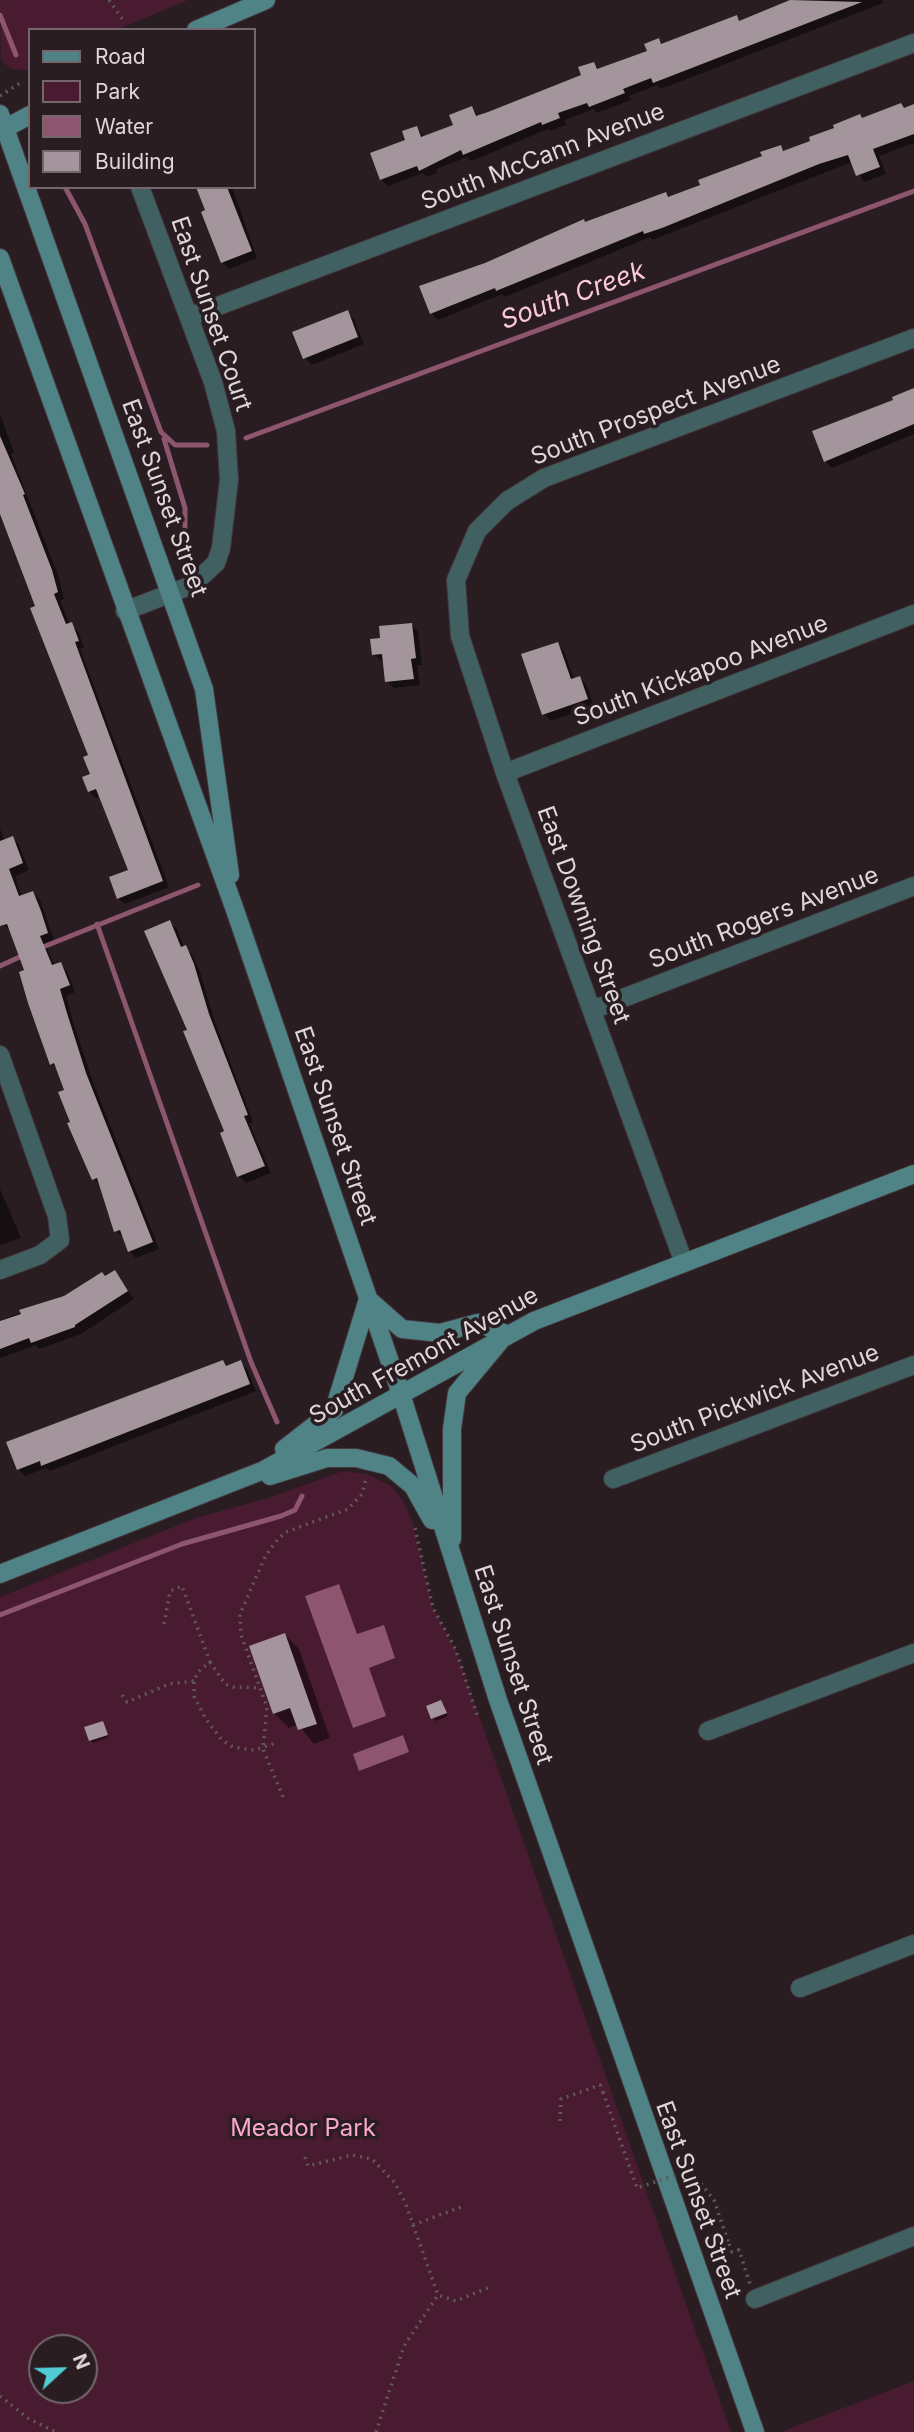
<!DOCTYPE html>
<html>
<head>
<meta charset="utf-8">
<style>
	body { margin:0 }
	#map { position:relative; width:914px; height:2432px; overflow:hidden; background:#291d22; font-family:Inter,sans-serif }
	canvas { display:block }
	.legend { position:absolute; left:28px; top:28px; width:228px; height:161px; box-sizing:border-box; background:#291d22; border:2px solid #72676b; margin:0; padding:9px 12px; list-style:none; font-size:21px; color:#dfd6d9 }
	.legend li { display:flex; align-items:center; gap:14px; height:35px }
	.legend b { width:35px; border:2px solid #72676b }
	.north { position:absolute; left:28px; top:2334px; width:70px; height:70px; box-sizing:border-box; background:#291d22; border:2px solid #72676b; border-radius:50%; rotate:68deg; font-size:19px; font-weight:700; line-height:28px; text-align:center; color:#dfd6d9 }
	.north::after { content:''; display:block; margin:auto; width:24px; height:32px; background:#51ccd3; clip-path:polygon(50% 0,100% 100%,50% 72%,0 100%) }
</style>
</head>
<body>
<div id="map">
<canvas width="914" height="2432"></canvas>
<ul class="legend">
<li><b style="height:9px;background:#508386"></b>Road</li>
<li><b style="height:19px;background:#491b31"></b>Park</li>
<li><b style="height:19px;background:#8d556e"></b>Water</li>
<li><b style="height:19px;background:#a4949b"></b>Building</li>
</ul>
<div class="north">N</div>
</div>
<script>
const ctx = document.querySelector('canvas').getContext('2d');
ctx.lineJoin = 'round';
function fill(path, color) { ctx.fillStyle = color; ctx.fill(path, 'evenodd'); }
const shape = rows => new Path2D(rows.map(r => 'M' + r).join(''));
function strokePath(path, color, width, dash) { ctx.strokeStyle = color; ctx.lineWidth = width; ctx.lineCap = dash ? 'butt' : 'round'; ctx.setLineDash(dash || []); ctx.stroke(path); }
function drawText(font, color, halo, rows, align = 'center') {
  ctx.font = font + ' Inter,sans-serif'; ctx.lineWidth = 7; ctx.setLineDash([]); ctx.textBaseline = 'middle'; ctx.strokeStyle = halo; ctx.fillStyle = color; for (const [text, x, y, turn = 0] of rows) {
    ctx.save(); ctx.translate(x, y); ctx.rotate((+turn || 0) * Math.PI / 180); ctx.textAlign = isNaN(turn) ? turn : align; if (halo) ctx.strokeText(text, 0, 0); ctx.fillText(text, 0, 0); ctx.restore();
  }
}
const green = shape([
	[0,0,188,0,116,30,30,30,29,70,11,69,1,60],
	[343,1471,367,1474,390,1485,405,1504,413,1524,433,1608,456,1650,731,2432,0,2432,0,1597,196,1518,272,1497],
	[42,2348,84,2348,84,2390,42,2390],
	[914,2381,914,2432,781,2432,807,2422]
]);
const water = shape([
	[339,1584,357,1634,384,1625,395,1658,369,1668,386,1716,353,1728,305,1596],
	[403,1735,409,1752,359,1771,353,1754]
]);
const shadow = shape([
	[794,0,882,0,883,3,661,89,657,85,629,96,631,100,597,113,594,109,564,120,566,125,550,131,548,129,471,161,467,157,436,169,437,173,427,177,423,173,388,186,381,179,417,128,425,138,455,126,472,108,479,117,583,76,593,64,600,70,649,52,658,40,663,45,736,17,741,22],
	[901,105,905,109,914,106,914,143,879,156,886,174,864,182,852,162,652,240,650,237,505,297,502,294,438,320,431,313,486,264,666,194,670,198,780,147,786,152,812,142,811,138,860,116,863,119],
	[198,187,232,187,257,258,229,269,222,262],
	[347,312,354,319,364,344,312,365,305,358],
	[914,390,914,434,832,468,825,461,895,401],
	[0,414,14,453,11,454,59,578,64,599,60,601,70,625,78,631,84,648,80,649,169,887,125,904,118,898,130,871,101,796,96,798,89,791,92,775,91,756,0,508],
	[412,625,418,632,422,665,417,665,420,685,394,688,387,681,385,661,381,661,374,654,382,639],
	[557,644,564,651,574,679,579,678,586,684,594,706,551,721,544,714],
	[0,829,5,841,12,838,19,845,29,870,15,876,22,897,33,893,40,900,54,940,45,943,55,966,60,964,67,971,75,992,66,996,73,1022,93,1082,159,1249,136,1258,129,1251,124,1238,116,1231,102,1185,93,1179,66,1091,59,1072,52,1064,26,971,11,931,3,925,0,918],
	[170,922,177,929,184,948,192,954,200,972,215,1022,253,1122,249,1123,271,1173,246,1183,239,1176,190,1031],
	[0,1189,21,1238,0,1245],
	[115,1272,134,1299,81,1334,39,1349,36,1345,0,1358,0,1320,64,1298],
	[223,1362,228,1367,240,1362,247,1369,256,1391,50,1471,46,1468,25,1476,18,1469],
	[285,1635,299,1649,330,1738,314,1744,298,1724,289,1728,274,1713],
	[441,1702,448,1716,436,1721,433,1718],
	[102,1723,109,1737,93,1743,90,1740]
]);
const stream = shape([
	[0,15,16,55],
	[65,187,85,224,161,432,175,445,207,445],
	[246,438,914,191],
	[164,439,185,508,185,527],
	[97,924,251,1362,277,1422],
	[38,949,198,885],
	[0,966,26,954],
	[0,1615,182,1544,281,1516,295,1510,302,1496]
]);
const building = shape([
	[790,0,862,2,653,83,651,78,623,89,625,93,589,107,587,103,558,113,560,118,542,125,541,122,463,155,461,150,419,171,417,166,380,180,370,153,405,140,402,131,417,126,421,137,453,125,449,115,472,106,476,116,488,112,581,75,578,67,594,62,597,69,647,51,644,44,659,38,661,44,737,15,739,21],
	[901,103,904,108,914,104,914,134,873,149,880,167,856,176,848,155,819,164,662,228,644,234,643,231,496,291,495,288,430,314,419,286,485,263,584,219,585,222,666,192,668,197,700,185,698,180,762,156,760,152,781,145,783,151,810,141,809,137,834,128,833,125,860,114,862,118],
	[196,187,227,187,252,251,221,263,201,212,205,210],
	[348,310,358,337,303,359,292,332],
	[914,388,914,424,824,462,812,431,893,400,892,397],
	[0,436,25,494,23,495,52,570,58,592,54,594,66,624,72,622,79,641,75,642,163,881,117,899,109,877,128,870,96,789,88,792,82,777,90,774,83,757,88,755,30,608,35,606,0,514],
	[412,623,416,658,411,659,414,679,385,682,382,654,372,655,370,639,380,638,379,626],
	[558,642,571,679,580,676,588,699,542,715,521,654],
	[13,836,23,863,9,869,19,896,33,891,41,911,48,933,40,936,52,965,61,962,70,985,60,989,67,1013,86,1073,153,1242,128,1252,120,1230,114,1232,97,1178,92,1180,67,1123,70,1122,58,1092,64,1090,54,1063,50,1065,28,1003,19,972,24,970,7,924,0,926,0,841],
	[170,920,181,947,186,945,194,964,209,1014,248,1115,244,1116,265,1166,237,1177,220,1133,224,1131,183,1031,187,1030,144,931],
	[115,1270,128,1291,75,1325,75,1327,31,1343,29,1338,0,1349,0,1321,21,1314,19,1310,64,1296,102,1272,105,1276],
	[223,1360,226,1366,241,1360,250,1384,41,1466,40,1461,17,1470,6,1442],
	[285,1633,317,1724,298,1730,290,1708,273,1714,249,1646],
	[441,1700,447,1713,431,1719,426,1706],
	[103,1721,108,1735,89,1741,84,1727]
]);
const path = shape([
	[109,0,123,20],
	[0,96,23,81],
	[415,1528,433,1608,456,1650,478,1718],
	[164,1624,170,1591,182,1586,210,1662,198,1672,194,1681,194,1696,205,1718,222,1740,233,1747,254,1750,276,1743],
	[210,1662,225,1684,233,1687,260,1688],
	[122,1695,127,1702,169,1684,194,1681],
	[283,1797,263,1749,267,1707,241,1635,240,1614,266,1555,278,1539,286,1532,348,1509,362,1494,366,1479],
	[560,2121,561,2099,600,2085,603,2092],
	[305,2157,308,2166,352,2155,372,2159,395,2183,405,2202,438,2295,456,2301,490,2287],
	[413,2225,461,2207],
	[729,2244,732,2252,739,2250,750,2284],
	[0,2396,29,2419,56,2432],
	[376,2432,404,2346,438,2295]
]);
const street = shape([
	[189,317,914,43],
	[125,611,192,585,216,563,221,548,229,480,226,431,213,382,140,187],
	[505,773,914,614],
	[592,1010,914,886],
	[0,1055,57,1216,60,1240,40,1255,0,1270],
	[684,1263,505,773,460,636,456,580,477,531,507,501,544,478,914,338],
	[613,1479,914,1365],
	[708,1731,914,1653],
	[800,1988,914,1944],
	[755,2299,914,2236]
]);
const secondary = shape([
	[196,30,266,0],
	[0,114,204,689,230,875],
	[0,131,30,115],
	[0,258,235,910,401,1394,498,1700,755,2432],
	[284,1449,334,1410,368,1299,402,1329,440,1333,478,1323,506,1334,457,1393,452,1429,452,1539],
	[270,1476,327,1458,356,1458,389,1466,413,1486,432,1520],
	[0,1574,264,1470,534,1321,914,1174]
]);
const pathBridge = shape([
	[603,2092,637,2188,690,2170,714,2200,729,2244]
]);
const streetNames = [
	["South McCann Avenue",543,157,-21],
	["East Sunset Court",211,314,71],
	["South Prospect Avenue",656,411,-21],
	["East Sunset Street",164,498,70],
	["South Kickapoo Avenue",701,671,-21],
	["East Downing Street",583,915,70],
	["South Rogers Avenue",764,918,-21],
	["East Sunset Street",335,1126,71],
	["South Fremont Avenue",424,1356,-29],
	["South Pickwick Avenue",755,1399,-21],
	["East Sunset Street",513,1665,72],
	["East Sunset Street",698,2200,70]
];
const parkNames = [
	["Meador Park",303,2129]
];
const waterNames = [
	["South Creek",573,296,-20]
];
fill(green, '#491b31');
fill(water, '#8d556e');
fill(shadow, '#0007');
strokePath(stream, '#8d556e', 5);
fill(building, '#a4949b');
strokePath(street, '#42373c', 20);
strokePath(secondary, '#42373c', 20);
strokePath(path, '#62575b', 3.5, [2, 5]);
strokePath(street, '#416061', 18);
strokePath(secondary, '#508386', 18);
strokePath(pathBridge, '#62575b', 3.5, [2, 5]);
drawText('24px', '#dfd6d9', '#291d22', streetNames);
drawText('24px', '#fba6cb', '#291d22', parkNames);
drawText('italic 26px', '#fdc8de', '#291d22', waterNames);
</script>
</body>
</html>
